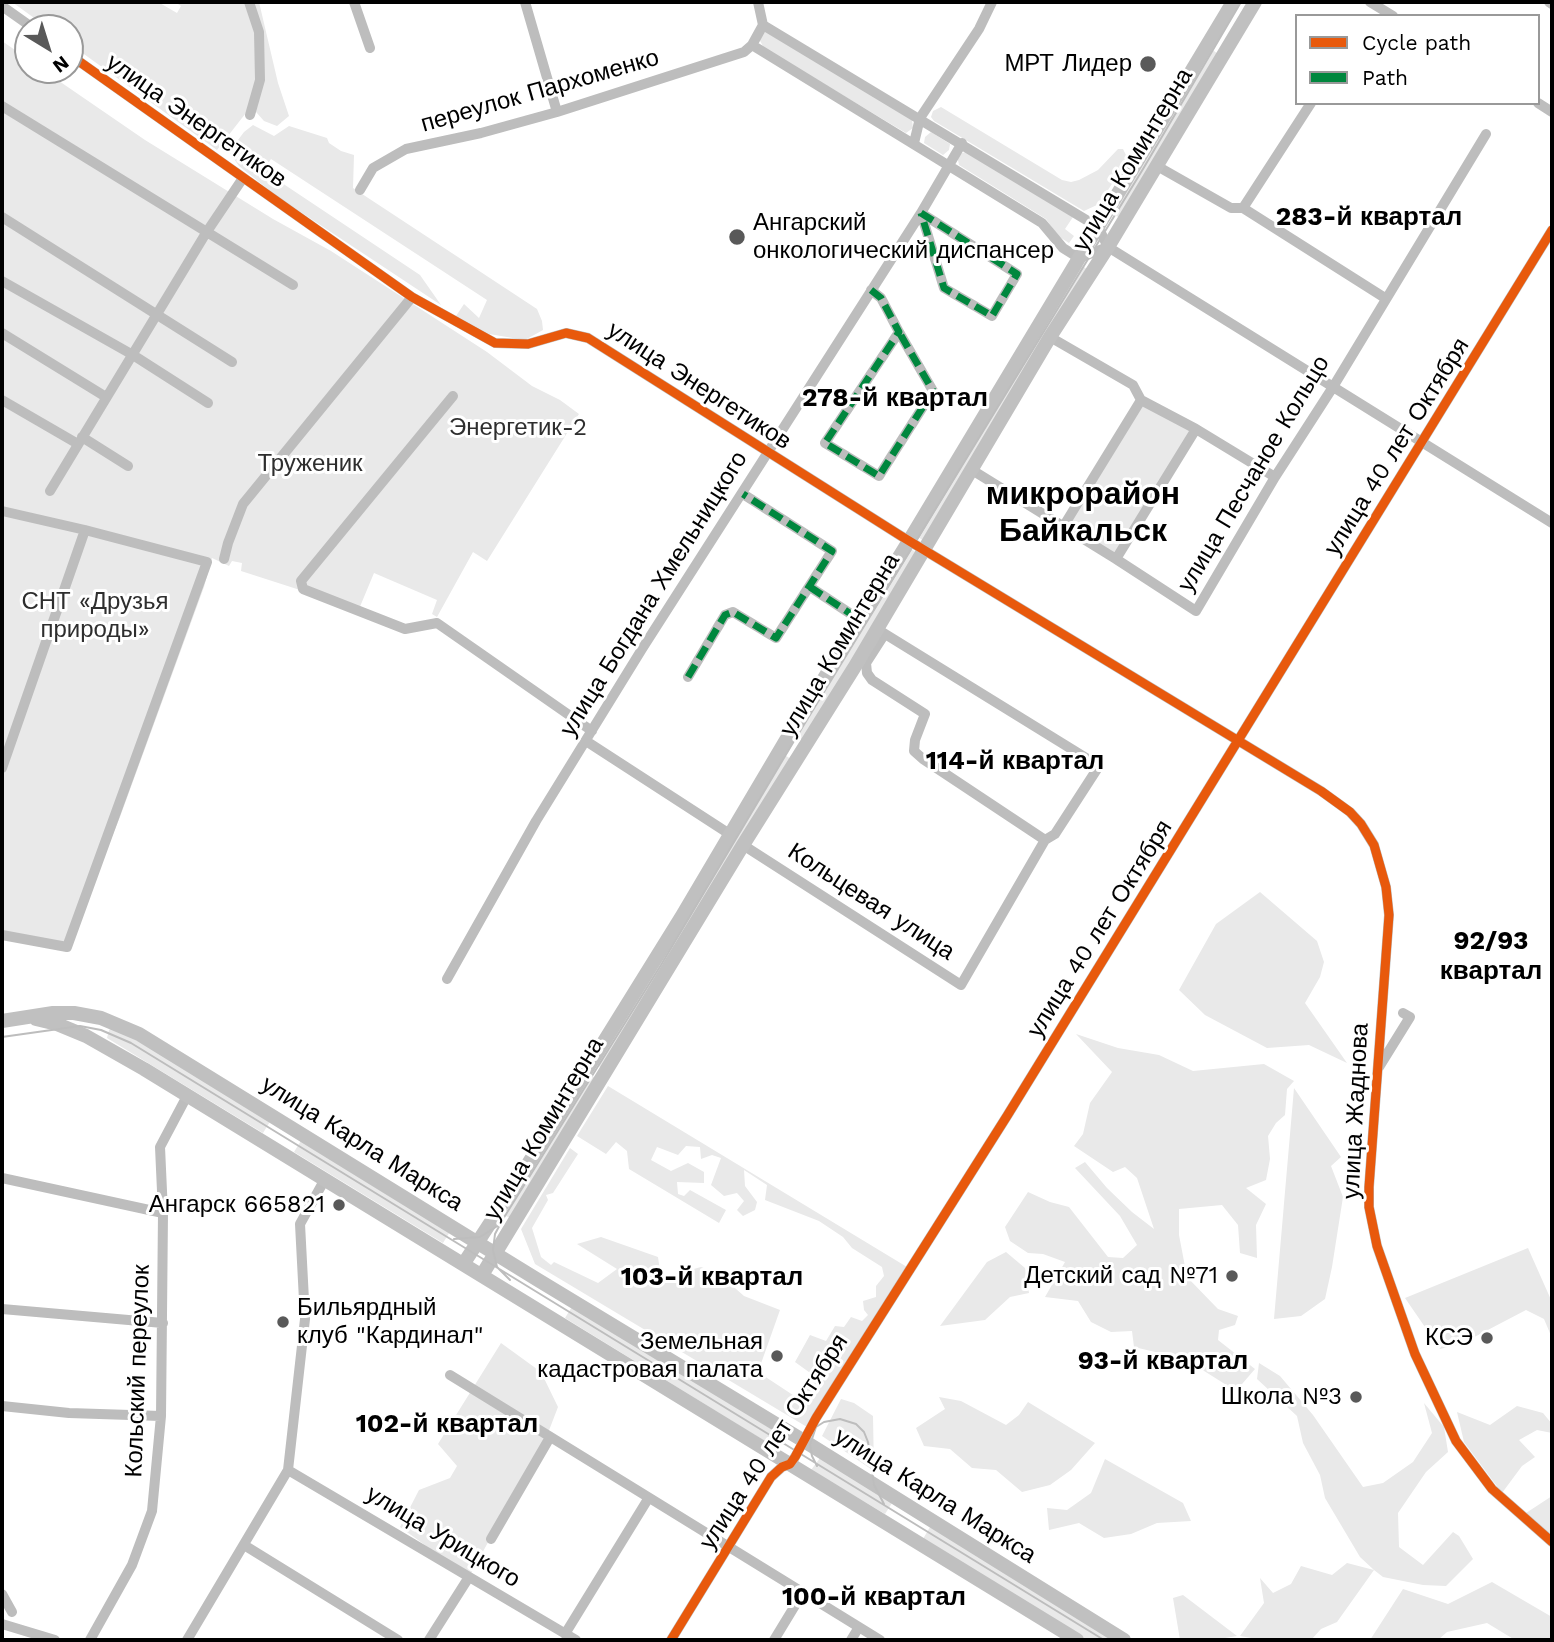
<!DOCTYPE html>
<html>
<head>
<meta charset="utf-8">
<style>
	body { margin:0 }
	#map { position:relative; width:1554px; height:1642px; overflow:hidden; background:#fff; font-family:"Work Sans",sans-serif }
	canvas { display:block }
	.frame { position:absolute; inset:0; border:4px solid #000; pointer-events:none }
	.legend { position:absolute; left:1295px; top:14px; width:245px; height:91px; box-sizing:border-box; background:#fff; border:2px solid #999; margin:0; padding:9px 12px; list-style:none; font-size:21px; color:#000 }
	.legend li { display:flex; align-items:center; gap:14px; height:35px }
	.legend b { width:35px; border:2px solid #999 }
	.north { position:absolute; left:14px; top:14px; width:70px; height:70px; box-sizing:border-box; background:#fff; border:2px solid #999; border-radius:50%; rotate:142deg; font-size:19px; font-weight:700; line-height:28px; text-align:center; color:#000 }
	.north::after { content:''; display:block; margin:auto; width:24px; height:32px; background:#595959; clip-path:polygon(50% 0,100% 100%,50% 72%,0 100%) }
</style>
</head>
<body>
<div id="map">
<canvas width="1554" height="1642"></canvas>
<div class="frame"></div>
<ul class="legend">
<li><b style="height:9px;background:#e8590c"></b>Cycle path</li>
<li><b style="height:9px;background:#00873e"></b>Path</li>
</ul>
<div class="north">N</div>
</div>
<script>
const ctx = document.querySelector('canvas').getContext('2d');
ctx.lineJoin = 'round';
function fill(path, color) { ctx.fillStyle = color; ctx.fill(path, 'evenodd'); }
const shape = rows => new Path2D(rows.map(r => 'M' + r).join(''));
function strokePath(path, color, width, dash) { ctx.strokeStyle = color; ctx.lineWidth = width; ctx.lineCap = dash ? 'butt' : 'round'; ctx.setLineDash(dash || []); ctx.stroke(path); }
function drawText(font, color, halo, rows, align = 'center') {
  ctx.font = font + ' "Work Sans",sans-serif'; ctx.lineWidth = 6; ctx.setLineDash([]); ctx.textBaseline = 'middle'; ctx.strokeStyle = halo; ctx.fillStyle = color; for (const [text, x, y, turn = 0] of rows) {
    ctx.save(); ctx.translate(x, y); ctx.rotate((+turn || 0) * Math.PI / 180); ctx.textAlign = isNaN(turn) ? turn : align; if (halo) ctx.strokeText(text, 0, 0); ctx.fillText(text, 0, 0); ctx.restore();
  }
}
const green = shape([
	[12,2,158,2,177,13,181,6,175,2,259,2,278,83,289,116,277,126,264,121,256,112,249,109,217,150,70,44,70,28,48,28],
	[766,31,912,120,913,128,906,133,764,48,758,37],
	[2,41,28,59,28,70,43,70,145,140,273,219,331,251,487,352,532,386,560,400,579,414,487,561,473,552,437,617,432,614,437,600,374,573,359,609,241,571,242,563,232,561,229,566,212,558,204,587,120,817,67,947,2,937],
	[1210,48,1218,54,1120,218,1111,213],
	[941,107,1062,180,1071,182,1079,180,1098,170,1118,149,1123,149,1126,155,1126,162,1099,204,1084,211,934,121,931,117,933,111],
	[253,125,274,136,289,126,327,138,329,143,341,151,354,155,353,188,537,309,542,321,543,330,525,340,489,334,456,316,464,304,479,318,487,300,271,159,265,168,282,183,420,275,441,305,278,197,239,166,229,152,244,132],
	[931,132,950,144,949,150,943,155,924,143,925,137],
	[968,151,1073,217,1065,229,1074,236,1069,243,1058,236,1046,219,959,165,957,155],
	[1080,264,1088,270,924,541,915,535],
	[1141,400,1196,430,1117,558,1063,526],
	[908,547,917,553,803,740,793,735],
	[783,754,791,759,603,1069,594,1063],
	[1260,892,1317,941,1324,962,1320,977,1305,1003,1347,1063,1309,1045,1267,1048,1205,1015,1179,990,1216,924],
	[114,1027,271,1120,263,1133,107,1038,109,1030],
	[1076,1034,1118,1048,1159,1055,1193,1071,1264,1064,1294,1081,1287,1089,1285,1115,1276,1123,1268,1136,1270,1159,1266,1180,1246,1188,1266,1204,1256,1225,1257,1258,1240,1253,1238,1225,1222,1205,1179,1209,1179,1235,1187,1277,1218,1309,1238,1316,1235,1325,1219,1330,1218,1340,1255,1369,1236,1391,1185,1359,1134,1347,1132,1331,1111,1332,1091,1322,1078,1301,1045,1297,1065,1262,1043,1254,1028,1253,1010,1241,1005,1227,1028,1192,1050,1202,1069,1207,1108,1257,1123,1258,1137,1245,1120,1216,1075,1168,1085,1162,1107,1188,1132,1212,1154,1229,1137,1178,1125,1167,1113,1172,1074,1146,1083,1134,1090,1103,1112,1072],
	[588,1073,597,1079,512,1219,502,1214],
	[608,1086,907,1267,807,1427,535,1264,521,1229,570,1148,578,1154,553,1193,546,1195,548,1200,532,1228,541,1257,551,1265,554,1262,598,1283,617,1269,577,1244,601,1237,658,1257,661,1278,701,1267,719,1274,744,1296,780,1310,758,1372,799,1399,813,1375,795,1362,810,1335,826,1341,835,1326,844,1327,851,1317,862,1321,868,1315,864,1310,863,1301,876,1297,876,1286,884,1276,882,1267,852,1248,843,1237,819,1221,765,1200,767,1185,744,1170,745,1186,757,1202,755,1210,743,1216,737,1210,744,1201,737,1193,724,1196,711,1185,721,1158,712,1155,701,1159,700,1147,686,1146,678,1155,657,1147,651,1160,671,1171,688,1163,704,1172,704,1183,677,1182,678,1194,684,1196,690,1190,726,1210,719,1223,629,1169,627,1151,616,1142,606,1154,577,1136],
	[1294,1088,1341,1157,1331,1166,1343,1197,1332,1267,1325,1299,1301,1316,1274,1319],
	[302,1139,451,1230,443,1243,294,1152],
	[1528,1248,1552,1302,1552,1338,1544,1319,1526,1310,1461,1344,1440,1349,1405,1298],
	[1006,1252,1025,1268,1029,1293,1010,1297,985,1320,940,1326,987,1262],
	[573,1305,784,1437,776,1448,565,1318],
	[501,1343,541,1372,558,1407,548,1433,469,1577,400,1527,419,1490,450,1478,457,1466,438,1444],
	[1259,1363,1280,1376,1313,1415,1363,1487,1383,1483,1413,1462,1432,1433,1424,1403,1444,1427,1448,1452,1426,1472,1398,1513,1399,1547,1423,1565,1453,1532,1459,1536,1473,1559,1446,1586,1423,1585,1383,1577,1374,1570,1337,1622,1321,1629,1311,1640,1263,1640,1240,1636,1264,1603,1260,1578,1273,1593,1291,1584,1301,1566,1332,1575,1347,1563,1374,1570,1360,1557,1325,1498,1320,1475,1303,1443,1297,1416,1257,1379],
	[939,1397,961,1401,1006,1425,1019,1415,1028,1402,1095,1443,1071,1470,1050,1485,1022,1492,996,1470,972,1468,950,1449,924,1446,916,1428,945,1409],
	[841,1399,854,1403,873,1416,874,1471,822,1436],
	[1517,1406,1543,1413,1552,1424,1552,1433,1537,1430,1519,1440,1535,1457,1522,1466,1502,1493,1464,1442,1457,1412,1490,1425],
	[820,1458,892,1503,885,1514,811,1470],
	[1105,1459,1183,1503,1191,1521,1157,1523,1131,1534,1104,1538,1079,1523,1049,1530,1047,1508,1067,1510,1091,1493],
	[1552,1496,1552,1539,1526,1513],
	[930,1527,1114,1640,1087,1640,923,1539],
	[1492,1582,1552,1617,1552,1640,1515,1640,1487,1623,1447,1632,1438,1640,1370,1640,1403,1589,1448,1604],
	[1183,1595,1237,1636,1213,1640,1180,1640,1173,1598]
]);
const street = shape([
	[249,2,259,32,260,80,250,115],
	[354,2,370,48],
	[525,2,557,112],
	[758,2,763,25],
	[1370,2,1393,16],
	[1549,2,1552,4],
	[2,6,33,28],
	[763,25,1098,227,1108,247],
	[752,45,1042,223,1063,248,1079,258,1108,247],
	[70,55,412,297,495,343,528,344,566,333,588,338,901,536,1321,791,1350,812,1361,824,1374,845,1386,887,1389,915,1369,1187,1369,1207,1377,1246,1415,1354,1456,1441,1492,1489,1552,1542],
	[1538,103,1552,112],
	[2,106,293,285],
	[914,143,920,118,979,29,992,2],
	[1157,166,1231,208,1243,208,1385,298],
	[360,190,373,168,406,149,481,133,557,112,744,52,752,45,763,25],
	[1243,208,1311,103],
	[921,213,1017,274,992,316,944,288,921,213],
	[2,217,232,362],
	[1108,247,1552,523],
	[2,281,133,355,208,403],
	[871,290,881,298,899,332,825,443,879,476,933,391,899,332],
	[2,333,106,397],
	[1050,337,1133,385,1141,400,1196,429,1275,477],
	[453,396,301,581,303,589,405,629,437,623,592,731],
	[2,400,78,444],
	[82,437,128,466],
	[972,470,1116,559,1196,611,1275,477,1333,387,1486,134],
	[50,491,206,233,243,178],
	[2,511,85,530,207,562,67,947,2,935],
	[1063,527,1141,400],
	[224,559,228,543,243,504,412,297],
	[1116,559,1196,429],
	[810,587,860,620],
	[884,635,866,663,867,673,872,680,925,714,915,740,914,751,923,759,1045,840],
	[688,677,725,615,733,612,776,638,832,551,743,494],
	[586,741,731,835],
	[2,768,85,530],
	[743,845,961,985,1045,840,1055,834,1099,766,877,629],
	[447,979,536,821,642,649,921,213,962,143],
	[1379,1067,1410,1017,1403,1013],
	[2,1178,163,1213],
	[2,1309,163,1323],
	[450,1375,880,1640],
	[2,1406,69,1413,161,1416],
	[288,1470,576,1640],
	[491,1539,549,1439],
	[244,1545,398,1640],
	[2,1594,12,1612],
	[2,1624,55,1640],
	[565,1634,648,1499],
	[90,1640,132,1565,152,1511,161,1416,163,1213,160,1147,187,1096],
	[187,1640,288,1470,305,1319,300,1224,325,1179],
	[429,1640,469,1577],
	[671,1640,771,1477,782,1467,790,1464,795,1457,816,1418,1007,1116,1552,230],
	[774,1640,802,1594],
	[851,1640,859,1627]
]);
const secondary = shape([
	[36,1019,57,1024,86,1036,144,1069,1077,1640],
	[2,1021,53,1013,74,1013,101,1018,139,1034,538,1280,804,1441,1124,1640],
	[464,1263,515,1185,682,916,786,740,909,541,1233,2],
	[482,1275,743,845,854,668,1050,337,1108,247,1255,2]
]);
const tram = shape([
	[2,1037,80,1026,101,1030,131,1043,1104,1640],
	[454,1239,480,1237,499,1225],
	[510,1280,497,1267,493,1250,495,1234,503,1219,661,965,794,741,1143,169,1241,2],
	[817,1466,812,1456,810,1445,816,1427,824,1422,840,1419,856,1424,864,1432,868,1442,874,1485,884,1504]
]);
const quiet = shape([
	[921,213,1017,274,992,316,944,288,921,213],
	[871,290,881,298,899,332,825,443,879,476,933,391,899,332],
	[810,587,860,620],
	[688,677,725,615,733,612,776,638,832,551,743,494]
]);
const cycleway = shape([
	[70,55,412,297,495,343,528,344,566,333,588,338,901,536,1321,791,1350,812,1361,824,1374,845,1386,887,1389,915,1369,1187,1369,1207,1377,1246,1415,1354,1456,1441,1492,1489,1552,1542],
	[671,1640,771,1477,782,1467,790,1464,795,1457,816,1418,1007,1116,1552,230]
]);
const markers = [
	[1148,64,9,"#595959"],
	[737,237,9,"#595959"],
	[339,1205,7,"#595959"],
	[1232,1276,7,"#595959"],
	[283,1322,7,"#595959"],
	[1487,1338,7,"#595959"],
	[777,1356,7,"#595959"],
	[1356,1397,7,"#595959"]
];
const poiNames = [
	["МРТ Лидер",1132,64],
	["Ангарский",753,223,"left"],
	["онкологический диспансер",753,251,"left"],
	["Ангарск 665821",325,1205],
	["Детский сад №71",1218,1276],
	["Бильярдный",297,1308,"left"],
	["клуб \"Кардинал\"",297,1336,"left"],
	["КСЭ",1473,1338],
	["Земельная",763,1342],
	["кадастровая палата",763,1370],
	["Школа №3",1342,1397]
];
const streetNames = [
	["переулок Пархоменко",540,91,-16],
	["улица Энергетиков",196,121,35],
	["улица Коминтерна",1133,160,-59],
	["улица Энергетиков",699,386,33],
	["улица 40 лет Октября",1397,447,-58],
	["улица Песчаное Кольцо",1254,474,-59],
	["улица Богдана Хмельницкого",654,594,-58],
	["улица Коминтерна",840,645,-59],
	["Кольцевая улица",871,902,33],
	["улица 40 лет Октября",1100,929,-58],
	["улица Жаднова",1356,1111,-87],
	["улица Коминтерна",544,1129,-59],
	["улица Карла Маркса",362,1144,32],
	["Кольский переулок",138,1371,-88],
	["улица 40 лет Октября",774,1442,-57],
	["улица Карла Маркса",935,1496,32],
	["улица Урицкого",443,1537,31]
];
const parkNames = [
	["Энергетик-2",518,428],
	["Труженик",310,464],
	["СНТ «Друзья",95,602],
	["природы»",95,630]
];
const neighbourhoodNames = [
	["283-й квартал",1369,217],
	["278-й квартал",895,398],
	["114-й квартал",1015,761],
	["92/93",1491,941],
	["квартал",1491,971],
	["103-й квартал",712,1277],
	["93-й квартал",1163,1361],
	["102-й квартал",447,1424],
	["100-й квартал",874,1597]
];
const districtNames = [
	["микрорайон",1083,495],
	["Байкальск",1083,532]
];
fill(green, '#e9e9e9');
strokePath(street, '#bdbdbd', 10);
strokePath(secondary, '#c0c0c0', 14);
strokePath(tram, '#bdbdbd', 2);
strokePath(quiet, '#00873e', 7, [14, 7]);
strokePath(cycleway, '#e8590c', 9);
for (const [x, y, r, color] of markers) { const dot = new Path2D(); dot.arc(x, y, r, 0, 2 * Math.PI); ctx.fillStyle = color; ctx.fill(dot); strokePath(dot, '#fff', 2.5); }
drawText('24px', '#000', '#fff', poiNames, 'right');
drawText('24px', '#000', '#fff', streetNames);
drawText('24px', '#2e2e2e', '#fff', parkNames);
drawText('bold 26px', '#000', '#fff', neighbourhoodNames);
drawText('bold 32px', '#000', '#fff', districtNames);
</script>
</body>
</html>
